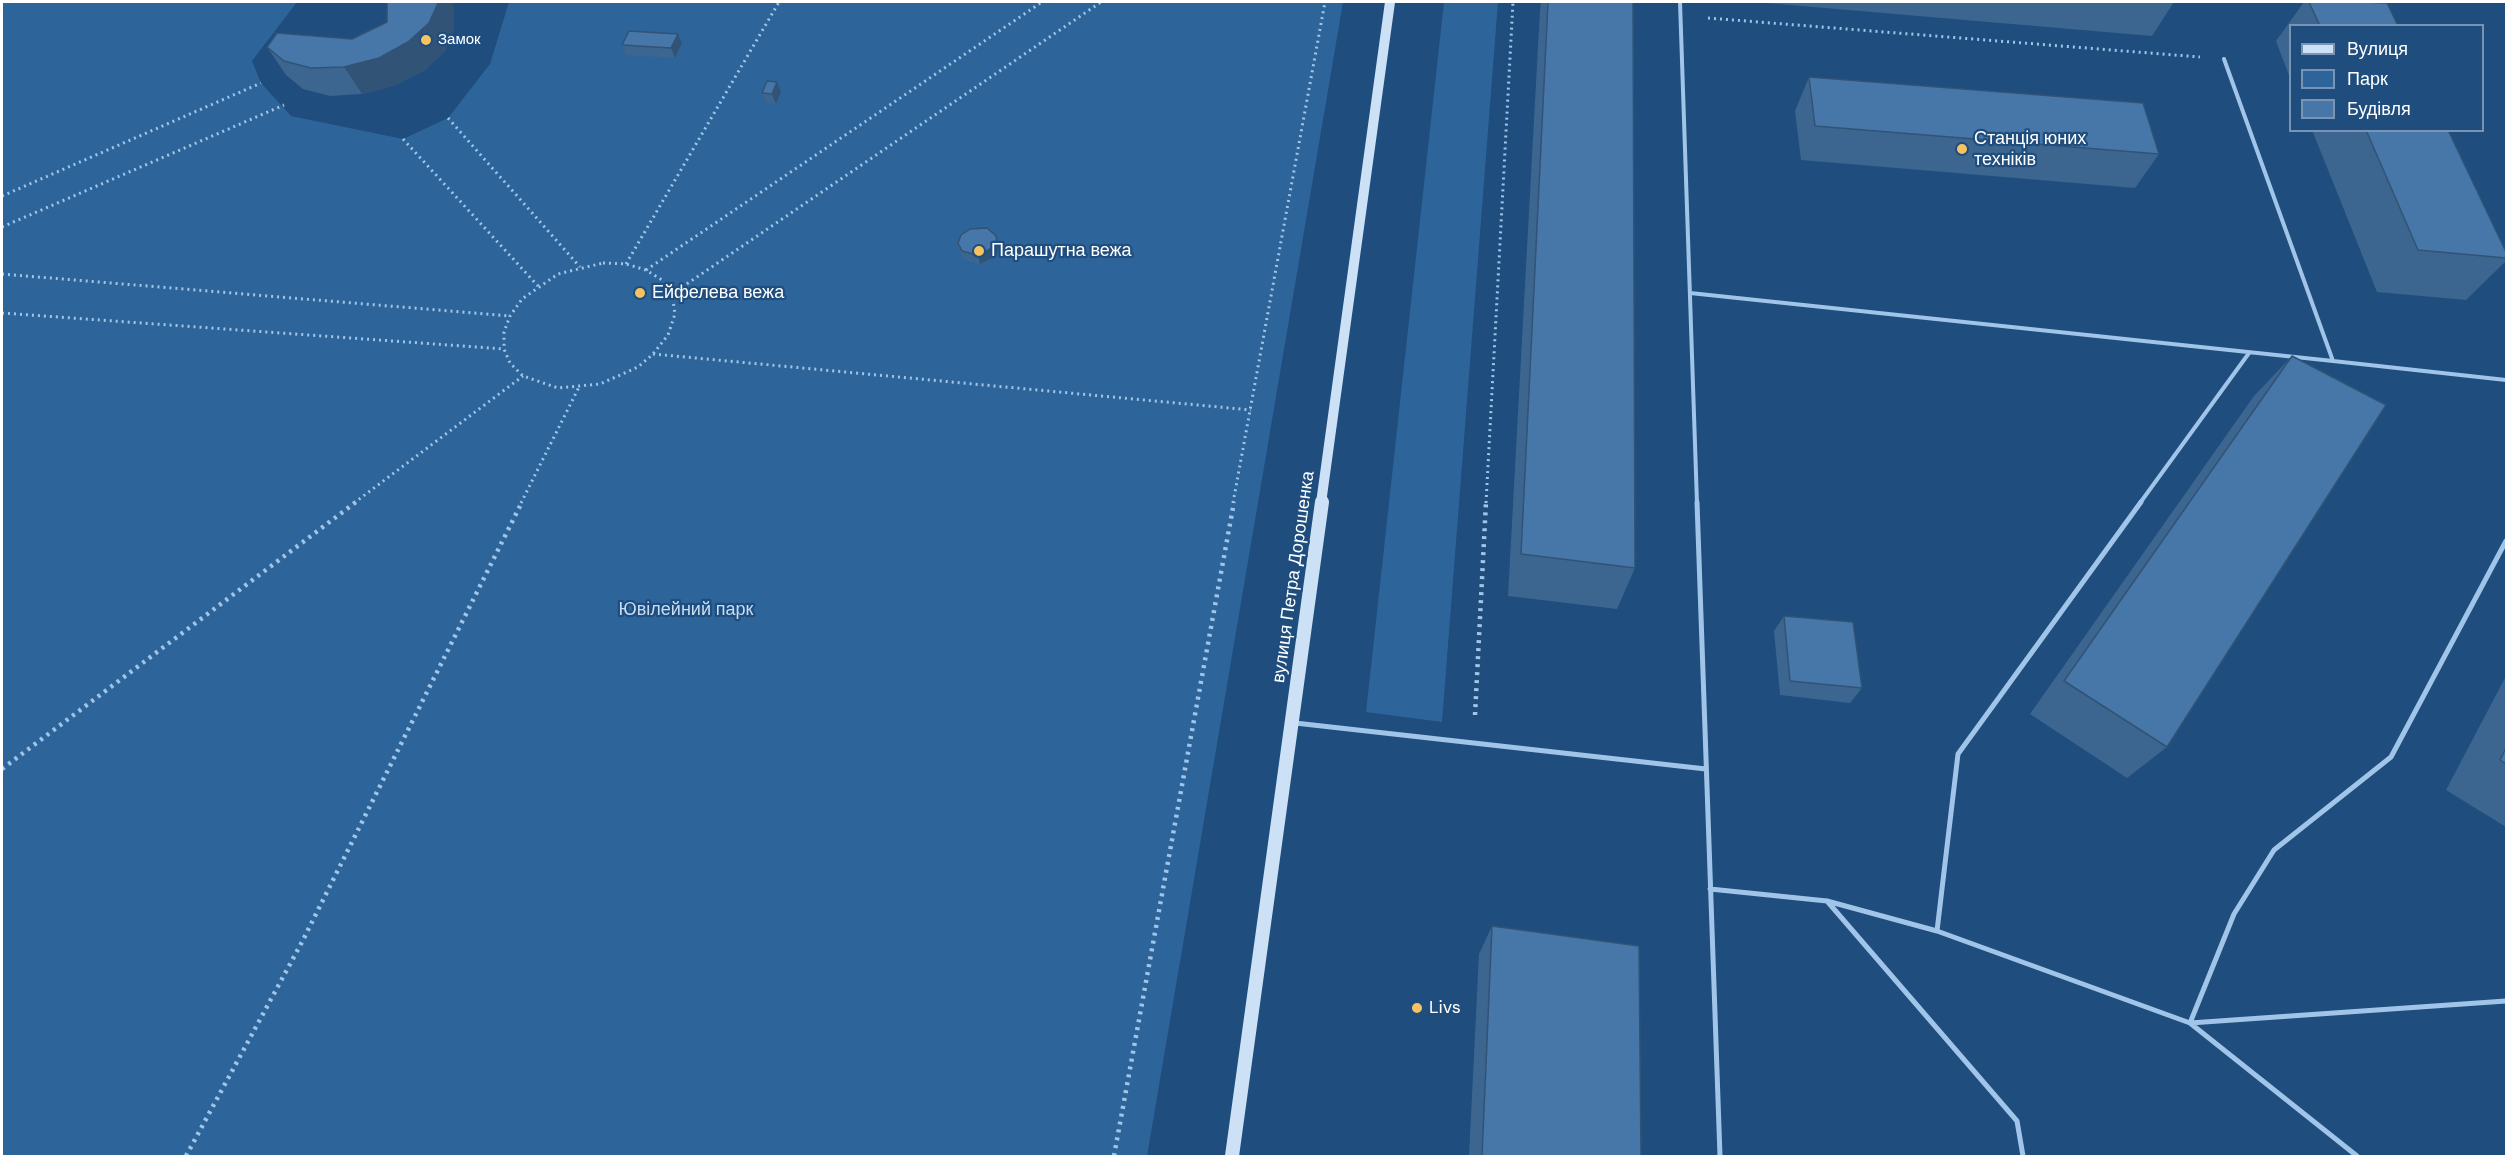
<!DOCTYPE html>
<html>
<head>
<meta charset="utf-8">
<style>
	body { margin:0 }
	#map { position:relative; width:2508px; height:1158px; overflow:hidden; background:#1e4d7e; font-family:"DM Sans",sans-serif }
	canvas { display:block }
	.frame { position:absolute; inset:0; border:3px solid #fff; pointer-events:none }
	.legend { position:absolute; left:2289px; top:24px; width:195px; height:108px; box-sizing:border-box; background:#1e4d7e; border:2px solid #7894b2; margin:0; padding:8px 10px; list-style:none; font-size:18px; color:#fff }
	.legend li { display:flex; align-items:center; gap:12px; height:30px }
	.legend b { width:30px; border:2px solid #7894b2 }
</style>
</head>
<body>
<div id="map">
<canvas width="2508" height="1158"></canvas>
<div class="frame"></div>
<ul class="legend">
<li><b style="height:8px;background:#cce1f6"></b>Вулиця</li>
<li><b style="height:16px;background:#2d659b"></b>Парк</li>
<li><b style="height:16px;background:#4677a8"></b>Будівля</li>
</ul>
</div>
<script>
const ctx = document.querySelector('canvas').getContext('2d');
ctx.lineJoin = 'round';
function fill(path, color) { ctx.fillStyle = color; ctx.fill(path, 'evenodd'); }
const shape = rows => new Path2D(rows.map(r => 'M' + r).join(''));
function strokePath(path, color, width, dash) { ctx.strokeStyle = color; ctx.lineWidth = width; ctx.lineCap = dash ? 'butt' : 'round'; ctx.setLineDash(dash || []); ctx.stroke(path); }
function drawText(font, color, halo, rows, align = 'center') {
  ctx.font = font + ' "DM Sans",sans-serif'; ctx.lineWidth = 4.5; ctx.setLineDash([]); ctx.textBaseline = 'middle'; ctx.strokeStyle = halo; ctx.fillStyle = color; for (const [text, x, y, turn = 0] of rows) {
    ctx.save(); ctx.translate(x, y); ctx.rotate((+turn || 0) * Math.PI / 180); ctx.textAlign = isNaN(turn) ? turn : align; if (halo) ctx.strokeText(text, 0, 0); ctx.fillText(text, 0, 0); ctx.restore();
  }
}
const green = shape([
	[2,2,297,2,252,61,261,83,291,116,403,139,448,118,490,64,509,2,1343,2,1147,1156,2,1156],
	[1444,2,1498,2,1442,722,1366,712]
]);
const pathFar1 = shape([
	[1708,18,2200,57],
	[448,118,580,267],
	[403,139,538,286],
	[2,196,261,83],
	[2,227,284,105],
	[603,263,626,264,646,270,662,280,672,294,675,314,668,335,653,354,638,367,600,384,558,388,523,376,510,363,504,349,504,332,510,316,522,299,558,274,603,263],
	[626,264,779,2],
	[646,270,1042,2],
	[2,274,510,316],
	[672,294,1101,2],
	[2,313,504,349],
	[653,354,1251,410],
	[354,503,523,376],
	[521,503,579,387],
	[1233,503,1325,2],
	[1486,503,1513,2]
]);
const path = shape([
	[1475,715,1486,502],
	[2,769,356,502],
	[186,1156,302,942,522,502],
	[1114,1156,1234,502]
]);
const serviceFar1 = shape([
	[1680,2,1697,503],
	[2224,59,2333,361,2506,380],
	[1690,293,2333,361],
	[2140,503,2249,353]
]);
const service = shape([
	[1697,502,1720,1156],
	[1295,723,1706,769],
	[1710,889,1827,901,1937,931,2190,1023,2506,1001],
	[1827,901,2017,1121,2023,1156],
	[1937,931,1958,754,2141,502],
	[2357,1156,2190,1023,2234,914,2274,850,2391,757,2506,541]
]);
const secondaryFar1 = shape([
	[1321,503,1390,2]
]);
const secondary = shape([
	[1232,1156,1322,502]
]);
const wall = shape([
	[387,2,453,2,454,30,445,51,425,70,396,85,362,94,330,96,303,89,286,75,267,47,352,39,387,22],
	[1541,2,1633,2,1635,568,1617,609,1508,596,1540,10],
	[1755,2,2174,2,2152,36],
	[2304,2,2363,2,2398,26,2290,26,2290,78,2276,41],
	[682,43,675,58,626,55,622,45],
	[1809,77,2159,154,2135,188,1801,160,1795,111],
	[777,82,781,92,776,104,766,103,762,93],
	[2312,130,2448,130,2506,252,2506,261,2466,300,2377,292],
	[958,243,999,248,996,256,980,264,964,260,960,253],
	[2292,356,2167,747,2127,778,2030,714,2254,396],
	[1784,616,1862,688,1850,703,1780,695,1774,631],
	[2506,676,2506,827,2446,790],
	[1492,926,1641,1156,1469,1156,1479,954]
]);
const shadedWall = shape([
	[438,2,453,2,454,30,445,51,425,70,396,85,362,94,344,67],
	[678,34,682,43,675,58,671,48],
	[777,82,781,92,776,104,772,94],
	[997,238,999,248,996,256,980,264,978,255]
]);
const building = shape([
	[387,2,438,2,438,3,429,23,408,42,379,58,344,67,311,68,284,61,267,47,277,33,352,39,387,22,387,2],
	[1548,2,1633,2,1635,568,1521,554,1548,2],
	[2309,2,2363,2,2387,3,2398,26,2320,26,2309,2],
	[629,31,678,34,671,48,622,45,629,31],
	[1809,77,2143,103,2159,154,1815,126,1809,77],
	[767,81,777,82,772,94,762,93,767,81],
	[2366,130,2448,130,2506,252,2506,258,2418,250,2366,130],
	[987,228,995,235,997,238,994,247,978,255,962,251,958,243,961,235,970,229,987,228],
	[2292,356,2386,405,2167,747,2064,681,2292,356],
	[1784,616,1853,622,1862,688,1790,681,1784,616],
	[2506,748,2506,764,2500,760,2506,748],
	[1492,926,1639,946,1641,1156,1482,1156,1492,926]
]);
const markers = [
	[426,40,6,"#f7c360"],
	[1962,149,6,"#f7c360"],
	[979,251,6,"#f7c360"],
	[640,293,6,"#f7c360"],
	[1417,1008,6,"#f7c360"]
];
const farPoinames = [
	["Замок",438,40]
];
const poiNames = [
	["Станція юних",1974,139],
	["техніків",1974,160],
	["Парашутна вежа",991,251],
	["Ейфелева вежа",652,293],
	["Livs",1429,1008]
];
const streetNames = [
	["вулиця Петра Дорошенка",1294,577,-82]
];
const parkNames = [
	["Ювілейний парк",686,610]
];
fill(green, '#2d659b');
strokePath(pathFar1, '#a1c5e8', 3, [2, 4]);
strokePath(path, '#a1c5e8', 4.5, [3, 5]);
strokePath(serviceFar1, '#a1c5e8', 4);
strokePath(service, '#a1c5e8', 5);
strokePath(secondaryFar1, '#cce1f6', 10);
strokePath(secondary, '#cce1f6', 14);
fill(wall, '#3c6690');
fill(shadedWall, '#315376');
fill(building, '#4677a8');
strokePath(building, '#315376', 1.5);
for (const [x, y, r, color] of markers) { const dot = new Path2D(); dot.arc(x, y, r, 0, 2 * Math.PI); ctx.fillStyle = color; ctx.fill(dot); strokePath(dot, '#1e4d7e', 2); }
drawText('15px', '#fff', '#1e4d7e', farPoinames, 'left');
drawText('18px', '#fff', '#1e4d7e', poiNames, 'left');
drawText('18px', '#fff', '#1e4d7e', streetNames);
drawText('18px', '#c5def6', '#1e4d7e', parkNames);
</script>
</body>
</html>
